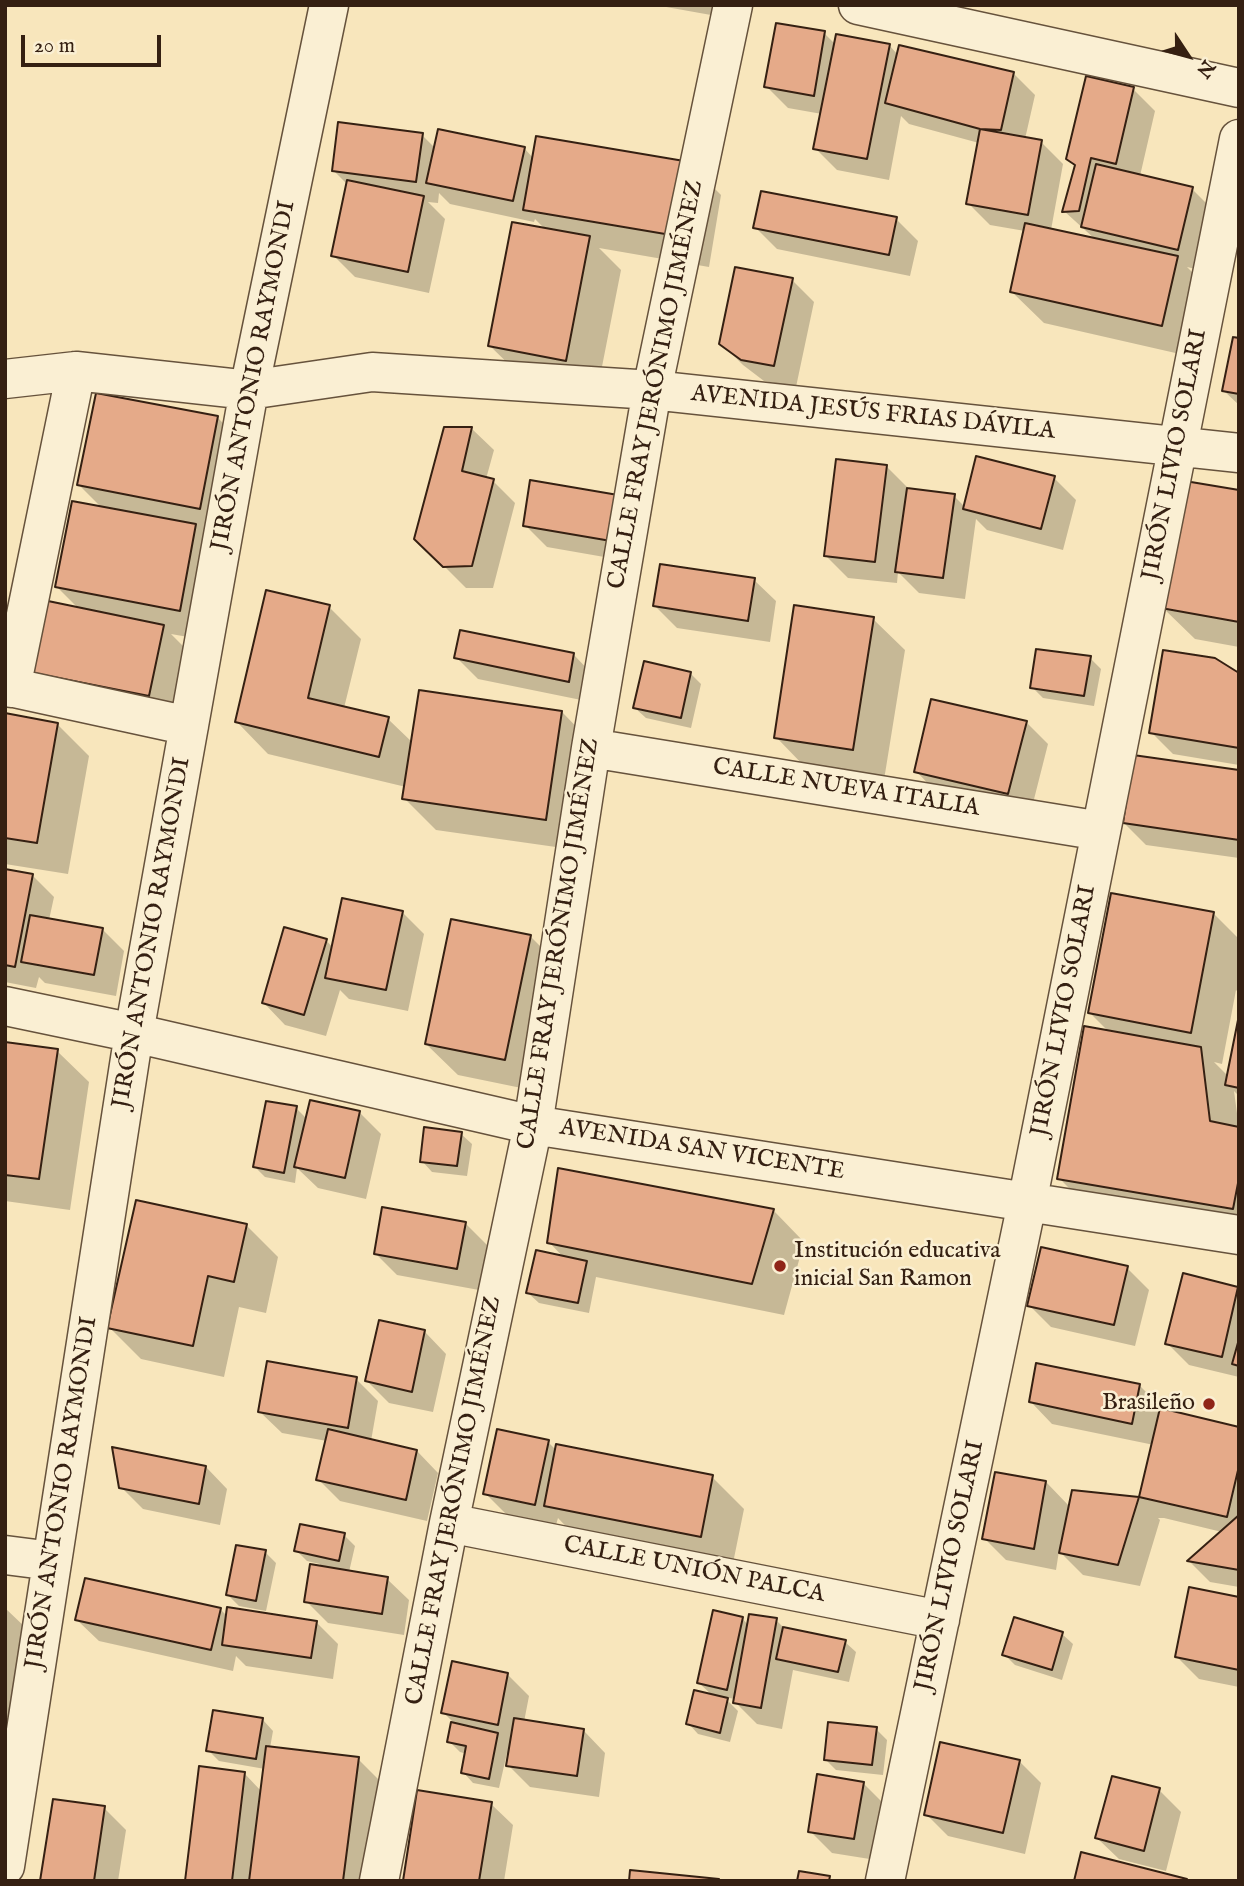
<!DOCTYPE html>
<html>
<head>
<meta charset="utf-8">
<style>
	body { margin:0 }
	#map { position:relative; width:1244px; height:1886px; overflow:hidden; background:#f8e6bc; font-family:"IM FELL English",serif }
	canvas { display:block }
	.frame { position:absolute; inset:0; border:7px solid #352012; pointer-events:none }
	.north { position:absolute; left:1153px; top:21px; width:70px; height:70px; -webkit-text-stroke:5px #faefd3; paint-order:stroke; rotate:126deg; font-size:19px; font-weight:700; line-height:28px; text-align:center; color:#352012 }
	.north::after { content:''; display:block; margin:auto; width:24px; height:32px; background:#352012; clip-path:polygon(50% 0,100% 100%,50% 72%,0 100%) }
	.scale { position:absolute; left:21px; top:35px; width:140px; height:32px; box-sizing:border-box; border:4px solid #352012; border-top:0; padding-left:9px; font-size:21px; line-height:24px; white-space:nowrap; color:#352012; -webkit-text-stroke:5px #faefd3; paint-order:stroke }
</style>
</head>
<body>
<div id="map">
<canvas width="1244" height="1886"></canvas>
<div class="frame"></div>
<div class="north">N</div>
<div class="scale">20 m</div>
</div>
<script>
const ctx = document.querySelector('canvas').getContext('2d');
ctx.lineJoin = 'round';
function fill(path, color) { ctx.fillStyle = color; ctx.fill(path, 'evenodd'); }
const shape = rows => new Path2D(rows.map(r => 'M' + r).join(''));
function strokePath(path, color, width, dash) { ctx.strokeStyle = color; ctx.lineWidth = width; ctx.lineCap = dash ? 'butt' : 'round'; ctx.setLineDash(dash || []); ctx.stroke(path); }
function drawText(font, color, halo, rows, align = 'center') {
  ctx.font = font + ' "IM FELL English",serif'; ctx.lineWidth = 5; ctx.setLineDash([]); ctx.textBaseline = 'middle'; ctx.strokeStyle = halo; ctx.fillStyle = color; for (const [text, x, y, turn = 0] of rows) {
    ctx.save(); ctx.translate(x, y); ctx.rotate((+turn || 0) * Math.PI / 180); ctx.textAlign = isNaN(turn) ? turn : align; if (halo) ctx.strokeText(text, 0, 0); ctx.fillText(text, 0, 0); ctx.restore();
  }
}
const shadow = shape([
	[655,5,741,5,739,20],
	[824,33,835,44,889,45,898,55,1013,73,1035,95,1025,139,1041,142,1063,164,1051,230,1096,240,1064,211,1077,167,1068,158,1133,89,1155,111,1140,176,1192,189,1214,211,1200,270,1187,267,1209,289,1193,357,1044,323,1012,292,1025,231,990,225,968,203,979,143,909,124,901,116,889,180,837,170,815,148,822,114,788,108,766,86],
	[422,135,435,148,524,148,534,159,689,163,721,195,709,267,599,248,621,270,597,392,522,377,490,346,546,230,535,219,534,222,450,204,439,193,438,203,428,202,445,219,429,293,355,277,333,255,348,185,333,170],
	[896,219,918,241,910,276,777,249,755,227],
	[792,280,814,302,796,387,764,381,743,365,721,343],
	[1239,340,1239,405,1224,391],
	[218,418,249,450,211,641,171,634,185,648,171,717,57,694,79,609,57,587,103,509,79,485],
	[445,428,472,429,494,450,486,479,493,481,515,503,493,588,466,588,416,538],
	[886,466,908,488,954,496,965,507,1054,478,1076,500,1063,550,987,530,976,519,965,599,919,593,898,572,897,583,848,578,826,556],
	[1239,492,1239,647,1195,639,1163,608],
	[640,519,633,562,547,547,525,525],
	[754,580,776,601,770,642,677,628,655,606],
	[329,607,361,639,344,708,388,719,413,743,562,712,593,744,577,850,436,830,404,798,406,787,268,754,237,722],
	[873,619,905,650,884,780,807,769,776,737],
	[574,655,595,677,591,702,478,679,456,657],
	[1090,658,1101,669,1094,706,1043,698,1032,687],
	[690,673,701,684,691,728,646,718,635,708],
	[1239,675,1239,765,1173,754,1151,732],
	[5,715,57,724,89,756,68,874,5,864],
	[1026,722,1048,744,1030,815,937,793,916,771],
	[1239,772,1239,858,1146,845,1124,823],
	[5,871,32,875,54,897,49,920,102,929,124,951,116,996,45,983,39,977,36,988,5,982],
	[402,912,424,934,408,1011,349,999,340,990,326,1036,285,1025,264,1003,326,940,333,948],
	[1214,914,1239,939,1239,993,1236,990,1222,1064,1214,1062,1229,1077,1239,1024,1239,1096,1234,1091,1239,1128,1239,1236,1091,1210,1059,1178,1110,1033,1090,1013],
	[530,936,562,968,536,1091,458,1075,426,1044],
	[5,1044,57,1051,89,1082,70,1210,5,1201],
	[296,1108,307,1119,359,1112,381,1134,366,1199,318,1188,297,1168,295,1183,265,1177,255,1167],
	[461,1134,472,1144,467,1176,432,1172,422,1161],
	[773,1210,804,1242,784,1315,596,1277,589,1313,539,1303,528,1293,564,1258,549,1242],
	[465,1223,487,1245,479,1290,397,1275,375,1253],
	[246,1225,278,1257,266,1313,239,1307,224,1377,141,1359,109,1327],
	[1127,1268,1149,1290,1135,1346,1051,1327,1029,1305],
	[1237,1288,1239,1377,1189,1365,1167,1343],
	[425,1332,446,1354,433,1412,389,1403,367,1381],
	[356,1379,378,1401,371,1441,417,1451,438,1473,427,1521,340,1501,318,1479,327,1441,282,1433,260,1412],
	[1140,1386,1162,1408,1161,1410,1239,1429,1239,1587,1210,1582,1189,1561,1222,1532,1164,1518,1158,1518,1160,1520,1140,1586,1083,1575,1059,1551,1056,1570,1006,1560,984,1538,1046,1482,1070,1507,1074,1492,1140,1499,1154,1445,1052,1424,1031,1402],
	[548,1442,557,1451,712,1477,744,1509,732,1568,577,1538,558,1518,556,1525,507,1515,485,1493],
	[206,1467,227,1489,220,1525,143,1509,121,1487],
	[344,1535,355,1546,349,1572,387,1579,409,1600,404,1635,328,1623,306,1601,320,1564,307,1561,296,1550],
	[265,1552,276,1563,266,1611,239,1606,228,1595],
	[1239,1599,1239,1687,1199,1679,1177,1657],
	[5,1608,26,1628,5,1778],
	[220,1609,228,1617,316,1622,338,1644,333,1679,246,1666,236,1656,233,1671,99,1641,77,1620],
	[742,1618,748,1625,776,1620,785,1629,845,1642,856,1652,849,1682,793,1670,782,1729,757,1724,735,1702,735,1699,724,1697,738,1711,730,1742,698,1734,688,1723,713,1696,699,1683],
	[1062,1634,1073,1644,1062,1680,1015,1665,1004,1654],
	[507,1674,529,1696,524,1722,584,1731,605,1753,599,1797,530,1787,508,1765,510,1754,507,1753,499,1788,473,1783,463,1772,467,1754,460,1752,449,1741,453,1722,443,1712],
	[263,1720,273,1731,270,1748,358,1759,390,1791,378,1881,187,1881,244,1773,262,1792,265,1769,219,1761,208,1750],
	[876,1729,887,1740,883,1775,836,1770,825,1759],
	[1019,1761,1041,1783,1025,1854,948,1836,926,1814],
	[863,1783,885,1805,876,1860,832,1853,810,1831],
	[1159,1790,1181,1812,1166,1871,1119,1859,1097,1838],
	[491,1804,513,1825,504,1881,405,1881],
	[104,1808,126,1830,118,1881,42,1881]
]);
const building = shape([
	[776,23,825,31,814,96,764,87,776,23],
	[836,34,890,44,867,159,813,149,836,34],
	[899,45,1014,72,1001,130,980,129,885,103,899,45],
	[1086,76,1134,87,1116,164,1091,158,1079,211,1062,212,1075,165,1066,159,1086,76],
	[338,122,423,133,416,182,332,171,338,122],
	[438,129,525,147,513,201,426,183,438,129],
	[980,129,1042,140,1028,215,966,204,980,129],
	[536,136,690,162,677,236,523,210,536,136],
	[1096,164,1193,187,1178,250,1081,227,1096,164],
	[347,180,424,196,408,272,331,256,347,180],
	[761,191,897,217,889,255,753,228,761,191],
	[512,222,590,236,566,361,488,346,512,222],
	[1025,223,1178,256,1162,326,1010,292,1025,223],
	[735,267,793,278,774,366,741,360,719,344,735,267],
	[1233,337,1239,338,1239,394,1222,391,1233,337],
	[96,393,218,416,200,509,77,485,96,393],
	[444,427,472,427,462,471,494,479,472,566,443,567,414,539,444,427],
	[976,456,1055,476,1041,529,963,509,976,456],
	[836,459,887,465,875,562,824,556,836,459],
	[530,480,618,495,611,541,523,526,530,480],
	[1185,481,1239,490,1239,622,1161,608,1185,481],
	[907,488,955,494,943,578,895,572,907,488],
	[72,501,196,524,180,611,55,587,72,501],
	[660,564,755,578,748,621,653,606,660,564],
	[266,590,330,605,308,698,389,717,379,757,235,722,266,590],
	[48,601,164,625,149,696,33,673,48,601],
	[794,605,874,617,853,750,774,738,794,605],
	[460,630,574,653,569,682,454,658,460,630],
	[1036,649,1091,656,1084,696,1030,688,1036,649],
	[1163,650,1215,658,1239,673,1239,748,1149,733,1163,650],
	[644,661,691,672,681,718,633,708,644,661],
	[419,690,562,711,546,820,402,799,419,690],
	[931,699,1027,721,1008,794,914,772,931,699],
	[5,713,58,723,37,843,5,838,5,713],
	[1133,755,1239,770,1239,840,1123,823,1133,755],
	[5,869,33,874,15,967,5,965,5,869],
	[1111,893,1214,912,1191,1033,1088,1013,1111,893],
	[342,898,403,911,386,990,325,978,342,898],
	[30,915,103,928,94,975,21,962,30,915],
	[451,919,531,935,505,1060,425,1044,451,919],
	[284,927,327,939,304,1015,262,1003,284,927],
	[1238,1020,1239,1020,1239,1088,1225,1085,1238,1020],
	[1084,1026,1201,1047,1210,1121,1239,1127,1239,1178,1233,1209,1057,1179,1084,1026],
	[5,1042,58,1049,39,1179,5,1175,5,1042],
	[310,1100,360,1111,345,1178,294,1167,310,1100],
	[266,1101,297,1106,284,1173,253,1167,266,1101],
	[424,1127,462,1132,457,1166,420,1162,424,1127],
	[558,1168,774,1209,752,1284,547,1243,558,1168],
	[136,1200,247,1224,234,1282,208,1276,193,1346,107,1328,136,1200],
	[382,1207,466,1222,457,1269,374,1254,382,1207],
	[1041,1247,1128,1266,1114,1325,1027,1306,1041,1247],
	[536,1250,587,1261,578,1303,526,1293,536,1250],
	[1183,1273,1238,1287,1222,1357,1165,1344,1183,1273],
	[379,1320,425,1330,412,1392,365,1381,379,1320],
	[1239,1339,1239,1366,1232,1364,1239,1339],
	[267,1361,357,1377,348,1428,258,1412,267,1361],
	[1036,1363,1140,1384,1132,1424,1029,1402,1036,1363],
	[1160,1408,1239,1427,1239,1466,1227,1517,1139,1497,1160,1408],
	[328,1429,417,1450,406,1500,316,1480,328,1429],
	[497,1429,549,1440,535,1505,483,1494,497,1429],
	[556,1444,713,1475,701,1537,544,1506,556,1444],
	[112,1447,206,1466,199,1504,119,1488,112,1447],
	[995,1472,1046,1481,1034,1549,982,1539,995,1472],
	[1072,1490,1139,1497,1118,1565,1059,1553,1072,1490],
	[1239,1515,1239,1570,1187,1561,1239,1515],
	[300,1524,345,1533,339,1561,294,1551,300,1524],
	[236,1545,266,1550,256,1601,226,1595,236,1545],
	[310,1564,388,1577,382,1614,304,1602,310,1564],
	[85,1578,221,1608,211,1650,75,1620,85,1578],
	[1189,1587,1239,1597,1239,1670,1175,1657,1189,1587],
	[227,1607,317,1621,311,1658,222,1645,227,1607],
	[713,1610,743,1617,727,1690,697,1683,713,1610],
	[749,1614,777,1618,761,1708,733,1703,749,1614],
	[1014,1617,1063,1632,1052,1670,1002,1655,1014,1617],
	[783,1627,846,1640,838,1672,776,1659,783,1627],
	[452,1661,508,1673,498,1725,441,1713,452,1661],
	[694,1690,728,1698,720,1733,686,1724,694,1690],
	[213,1710,263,1718,256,1759,206,1751,213,1710],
	[514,1718,584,1729,577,1776,506,1766,514,1718],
	[451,1722,498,1733,489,1779,461,1773,466,1746,447,1742,451,1722],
	[828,1722,877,1727,872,1765,824,1760,828,1722],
	[940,1742,1020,1760,1003,1833,924,1815,940,1742],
	[266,1746,359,1757,343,1881,249,1881,266,1746],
	[199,1766,245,1772,232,1881,185,1881,199,1766],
	[817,1774,864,1782,854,1839,808,1832,817,1774],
	[1112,1776,1160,1788,1144,1851,1095,1838,1112,1776],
	[417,1790,492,1802,479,1881,403,1881,417,1790],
	[53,1799,105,1806,94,1881,40,1881,53,1799],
	[1081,1852,1187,1879,1186,1881,1074,1881,1081,1852],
	[630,1870,719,1879,719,1881,629,1881,630,1870],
	[799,1871,830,1876,829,1881,797,1881,799,1871]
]);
const street = shape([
	[858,5,1239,88],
	[5,379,76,371,249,390,372,372,652,390,1239,453],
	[5,686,189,726],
	[11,688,76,371],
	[591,748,1101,831],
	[5,1006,134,1033,533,1125,1239,1235],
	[449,1523,940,1620],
	[5,1555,52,1561],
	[5,1866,134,1033,249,390,329,5],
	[379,1881,449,1523,533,1125,591,748,652,390,733,5],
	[885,1881,1027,1203,1239,139]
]);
const markers = [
	[780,1266,7,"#8f2418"],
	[1209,1404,7,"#8f2418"]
];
const streetNames = [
	["JIRÓN ANTONIO RAYMONDI",255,376,-79],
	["CALLE FRAY JERÓNIMO JIMÉNEZ",657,385,-79],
	["AVENIDA JESÚS FRIAS DÁVILA",873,414,6],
	["JIRÓN LIVIO SOLARI",1176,455,-79],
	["CALLE NUEVA ITALIA",846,789,9],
	["JIRÓN ANTONIO RAYMONDI",153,933,-80],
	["CALLE FRAY JERÓNIMO JIMÉNEZ",560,944,-81],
	["JIRÓN LIVIO SOLARI",1065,1011,-79],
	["AVENIDA SAN VICENTE",702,1151,9],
	["JIRÓN ANTONIO RAYMONDI",63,1493,-81],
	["CALLE FRAY JERÓNIMO JIMÉNEZ",455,1501,-79],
	["JIRÓN LIVIO SOLARI",951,1566,-78],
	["CALLE UNIÓN PALCA",694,1571,11]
];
const poiNames = [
	["Institución educativa",794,1252],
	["inicial San Ramon",794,1280],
	["Brasileño",1195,1404,"right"]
];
fill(shadow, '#0003');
fill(building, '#e5aa89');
strokePath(building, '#352012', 2);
strokePath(street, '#66523c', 41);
strokePath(street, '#faefd3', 38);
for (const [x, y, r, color] of markers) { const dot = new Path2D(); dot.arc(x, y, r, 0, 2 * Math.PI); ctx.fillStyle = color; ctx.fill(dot); strokePath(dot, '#faefd3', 2.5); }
drawText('24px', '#352012', '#faefd3', streetNames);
drawText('24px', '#352012', '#faefd3', poiNames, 'left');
</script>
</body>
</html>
